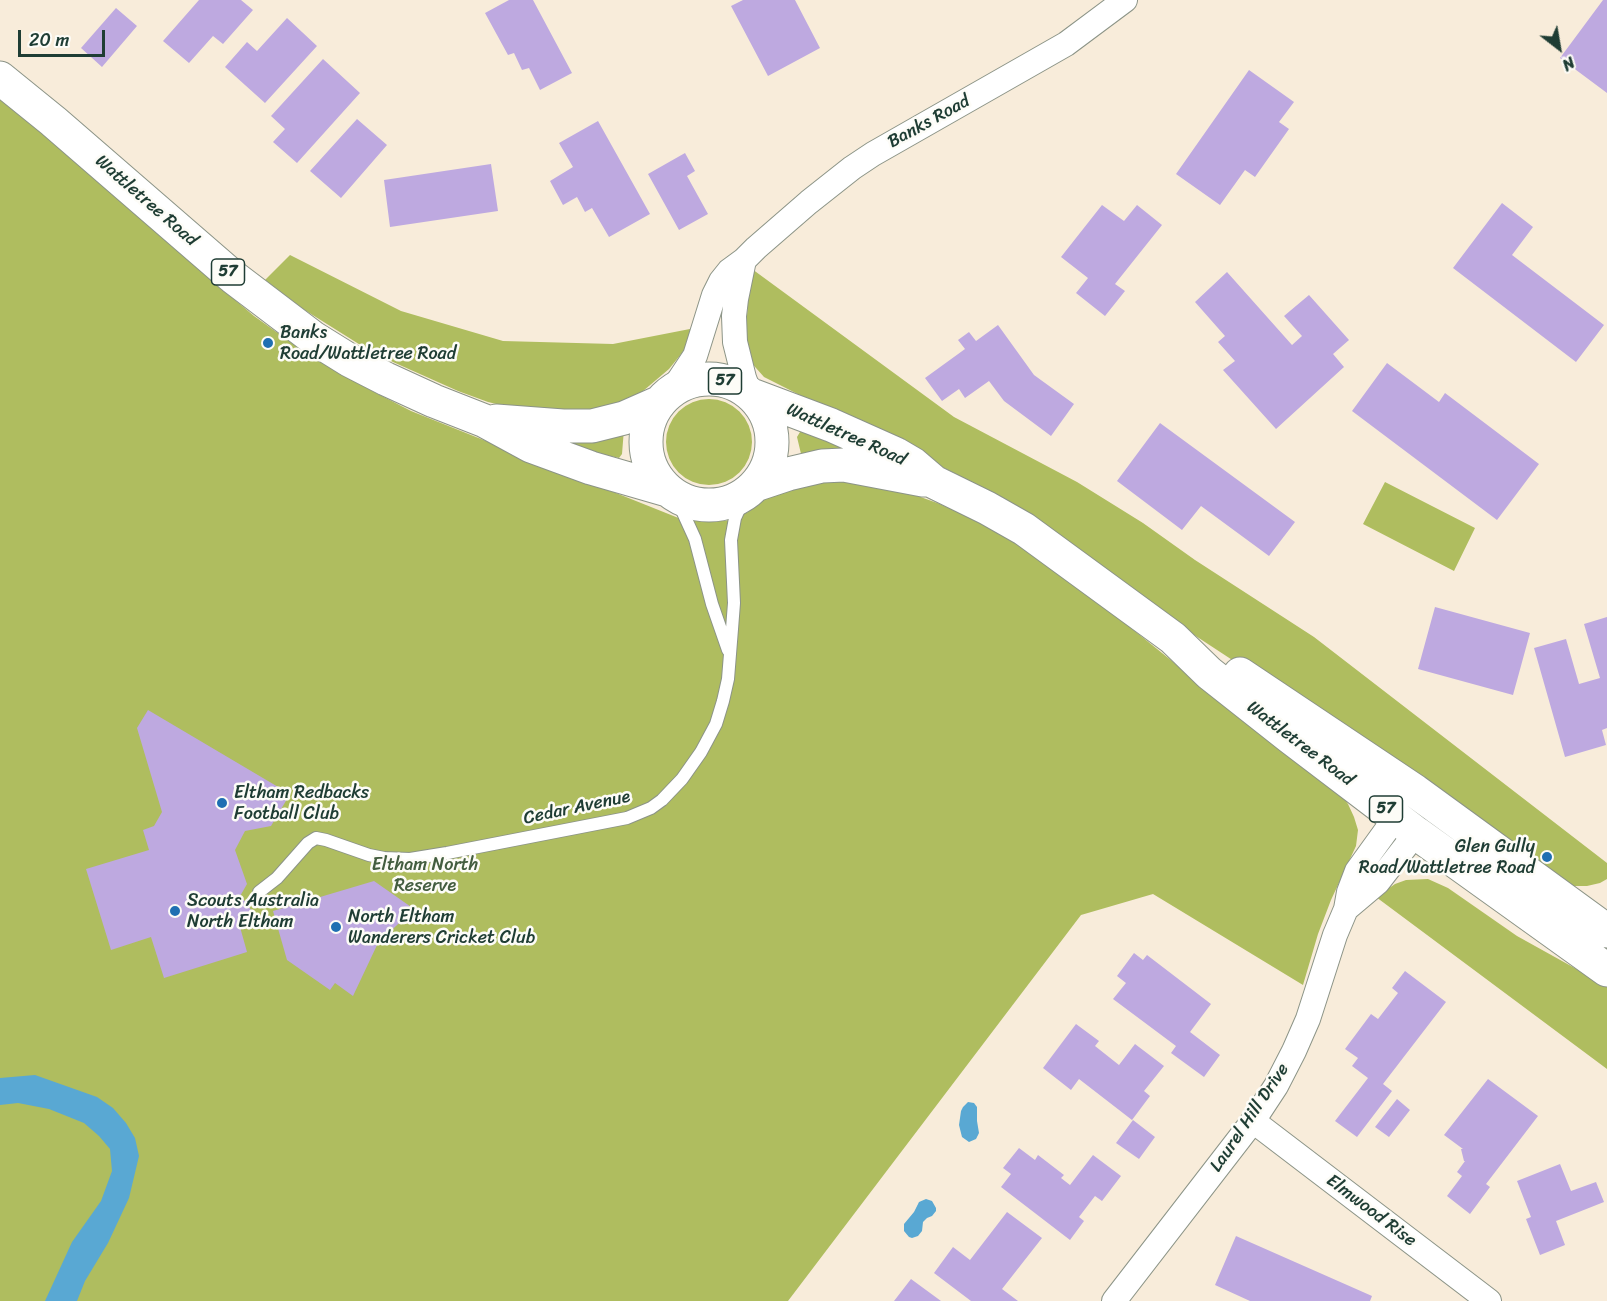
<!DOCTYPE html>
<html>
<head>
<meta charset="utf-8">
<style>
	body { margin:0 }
	#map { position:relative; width:1607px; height:1301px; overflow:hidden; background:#f8ecda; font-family:Sriracha,sans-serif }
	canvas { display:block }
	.north { position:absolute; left:1529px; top:18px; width:60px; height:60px; -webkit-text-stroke:4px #fdfcf7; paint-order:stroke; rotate:149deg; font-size:16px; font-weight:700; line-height:24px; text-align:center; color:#1f3d34 }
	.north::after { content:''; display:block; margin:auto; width:21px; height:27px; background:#1f3d34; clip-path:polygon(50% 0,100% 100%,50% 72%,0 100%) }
	.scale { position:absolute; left:18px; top:30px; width:87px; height:27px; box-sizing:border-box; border:3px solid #1f3d34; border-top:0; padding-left:8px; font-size:18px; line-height:21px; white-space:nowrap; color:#1f3d34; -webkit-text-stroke:4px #fdfcf7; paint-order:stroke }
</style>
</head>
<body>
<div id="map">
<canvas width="1607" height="1301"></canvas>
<div class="north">N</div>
<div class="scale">20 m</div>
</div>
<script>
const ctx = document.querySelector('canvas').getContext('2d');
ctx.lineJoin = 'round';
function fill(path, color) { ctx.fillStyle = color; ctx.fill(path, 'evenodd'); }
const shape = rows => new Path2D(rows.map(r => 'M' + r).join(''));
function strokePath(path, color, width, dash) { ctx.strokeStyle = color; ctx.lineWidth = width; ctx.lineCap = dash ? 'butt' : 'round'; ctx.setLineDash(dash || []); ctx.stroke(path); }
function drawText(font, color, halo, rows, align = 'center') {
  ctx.font = font + ' Sriracha,sans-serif'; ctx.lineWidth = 5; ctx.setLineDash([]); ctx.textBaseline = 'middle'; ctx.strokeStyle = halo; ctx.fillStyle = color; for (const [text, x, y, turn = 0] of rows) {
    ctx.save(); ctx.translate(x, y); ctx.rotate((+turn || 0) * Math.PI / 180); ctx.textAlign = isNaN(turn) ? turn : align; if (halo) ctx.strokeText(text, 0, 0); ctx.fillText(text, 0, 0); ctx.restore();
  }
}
const green = shape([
	[0,96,129,205,189,261,254,316,303,351,357,383,411,411,681,519,710,522,731,520,748,512,770,495,833,478,915,495,940,504,989,527,1031,551,1094,598,1183,670,1340,793,1348,804,1354,817,1358,830,1356,846,1331,900,1318,934,1303,985,1153,894,1081,915,788,1301,0,1301],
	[290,255,401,311,503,341,613,344,695,328,690,340,682,353,669,369,636,397,606,411,513,408,488,402,458,391,393,362,362,346,303,309,265,280],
	[752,269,954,417,1077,482,1143,523,1195,560,1314,637,1607,863,1607,879,1600,883,1587,886,1573,886,1561,882,1377,755,1179,625,1002,499,974,483,764,377,748,359,745,340,750,278],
	'666 442a43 43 0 1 1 86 0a43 43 0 1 1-86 0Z',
	[624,429,622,454,619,458,580,449,545,436],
	[800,432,803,432,865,453,802,458,797,437],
	[1385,482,1475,528,1454,571,1363,524],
	[1428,879,1448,888,1517,936,1607,986,1607,1069,1376,897,1395,884,1406,880]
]);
const water = shape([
	[35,1075,97,1097,113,1108,126,1123,135,1138,139,1156,129,1198,108,1243,85,1281,77,1301,45,1301,72,1242,101,1201,112,1171,110,1149,99,1136,84,1123,49,1109,18,1103,0,1105,0,1078],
	[968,1102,974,1103,977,1107,977,1121,979,1133,976,1139,969,1142,962,1137,959,1125,961,1111,963,1107],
	[926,1199,932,1201,936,1208,936,1211,932,1216,927,1218,923,1222,922,1231,918,1236,912,1238,909,1237,904,1231,904,1224,914,1212,919,1202]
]);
const building = shape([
	[199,0,241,0,253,10,223,44,213,36,189,63,163,41],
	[509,0,533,0,572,73,540,90,529,68,522,70,514,53,508,55,485,13],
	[743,0,795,0,820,48,768,76,731,6],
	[1603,0,1607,0,1607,93,1560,58],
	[116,8,137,26,102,67,81,48],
	[287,18,317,46,265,103,225,67,247,42,257,51],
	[323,59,360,93,297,163,273,142,285,129,271,116],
	[1249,70,1294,102,1279,122,1289,129,1255,177,1245,170,1220,205,1176,174],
	[357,119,387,145,341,198,310,171],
	[598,121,650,214,609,237,592,208,585,212,577,197,563,205,550,181,573,167,559,143],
	[685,153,695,171,687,176,708,214,679,230,648,174],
	[491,164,498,211,390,227,384,180],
	[1502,203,1533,227,1512,255,1604,325,1576,362,1453,268],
	[1102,205,1124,221,1137,205,1162,225,1115,284,1125,291,1105,316,1076,293,1088,278,1061,257],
	[1227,272,1292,345,1302,336,1284,316,1309,295,1349,340,1333,354,1344,367,1276,429,1223,370,1235,361,1218,342,1225,336,1195,302],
	[998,325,1034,375,1074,404,1051,436,1004,401,989,381,965,398,959,389,942,401,925,378,965,349,958,340,969,332,976,341],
	[1387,363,1439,402,1445,393,1539,464,1497,520,1352,411],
	[1160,423,1295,522,1269,556,1201,506,1182,530,1117,481],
	[1435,607,1530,633,1513,695,1418,669],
	[1607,617,1607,728,1602,730,1606,745,1565,757,1534,648,1566,639,1579,684,1600,678,1584,624],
	[148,710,290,794,271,826,245,831,235,850,247,884,239,898,244,900,259,921,240,927,247,952,164,978,151,937,111,950,86,869,149,850,143,830,154,826,162,812,137,728],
	[374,881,414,909,378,943,353,996,335,983,330,990,287,960,273,911],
	[1134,953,1143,960,1147,955,1211,1004,1190,1032,1220,1055,1204,1077,1171,1053,1176,1046,1113,999,1126,983,1117,976],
	[1405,971,1446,1002,1383,1084,1392,1091,1357,1137,1335,1121,1368,1078,1352,1066,1358,1058,1345,1049,1371,1014,1378,1019,1398,993,1392,988],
	[1076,1024,1099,1041,1095,1046,1119,1065,1135,1044,1164,1066,1144,1091,1150,1096,1132,1120,1079,1079,1071,1090,1043,1068],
	[1488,1079,1538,1116,1486,1184,1490,1187,1470,1214,1447,1196,1462,1176,1457,1172,1465,1161,1464,1161,1461,1149,1463,1149,1444,1135],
	[1397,1099,1410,1110,1389,1137,1375,1127],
	[1133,1120,1155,1137,1139,1159,1116,1143],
	[1019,1148,1035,1160,1038,1155,1064,1175,1061,1178,1070,1185,1093,1155,1121,1176,1102,1201,1095,1196,1079,1217,1084,1221,1070,1240,1001,1187,1011,1174,1003,1168],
	[1560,1164,1571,1191,1596,1182,1604,1202,1556,1221,1565,1245,1540,1255,1526,1219,1531,1217,1517,1181],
	[1007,1212,1042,1238,1002,1289,1018,1301,971,1301,934,1273,953,1247,970,1260],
	[1236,1236,1372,1296,1370,1301,1250,1301,1215,1285],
	[911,1279,941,1301,894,1301]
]);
const service = shape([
	[675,495,695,539,712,604,728,650],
	[259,892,277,878,308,843,316,838,326,840,369,855,384,858,410,859,447,853,627,818,651,808,662,800,682,779,701,752,716,724,723,701,728,679,732,629,734,603,731,540,735,518,747,492]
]);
const minor = shape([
	[744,260,736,299,734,316,735,342,744,378,750,394],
	[673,389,695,356,714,295,721,281,729,271,744,260,756,248,809,202,852,168,873,154,1066,44,1125,0],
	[1346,909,1349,892,1357,871,1396,817],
	[1253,1121,1489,1301],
	[1114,1301,1253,1121,1276,1086,1294,1051,1308,1019,1335,935,1346,909,1378,882,1416,833]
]);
const primary = shape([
	[0,78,53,121,233,277,312,337,349,360,386,379,434,401,485,421,531,446,591,468,667,490],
	'646 442a63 63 0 1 1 126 0a63 63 0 1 1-126 0Z',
	[754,396,831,425,896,454,913,464,934,482,987,508,1024,529,1173,638,1209,673,1290,737,1416,833,1607,970],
	[496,421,563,426,592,426,624,418,658,403],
	[755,485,788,474,822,466,844,465,923,480],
	[1240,674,1415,791,1607,931]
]);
const markers = [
	[268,343,6,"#1f6fb2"],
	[222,803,6,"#1f6fb2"],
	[1547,857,6,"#1f6fb2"],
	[175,911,6,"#1f6fb2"],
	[336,927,6,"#1f6fb2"]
];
const shields = [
	[228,272,33],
	[725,381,33],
	[1386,809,33]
];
const shieldNames = [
	["57",228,272],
	["57",725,381],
	["57",1386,809]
];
const streetNames = [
	["Banks Road",929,122,-29],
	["Wattletree Road",146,201,41],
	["Wattletree Road",846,435,24],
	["Wattletree Road",1300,744,37],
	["Cedar Avenue",577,808,-12],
	["Laurel Hill Drive",1250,1118,-56],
	["Elmwood Rise",1371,1211,37]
];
const poiNames = [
	["Banks",280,333],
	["Road/Wattletree Road",280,354],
	["Eltham Redbacks",234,793],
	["Football Club",234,814],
	["Glen Gully",1535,847,"right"],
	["Road/Wattletree Road",1535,868,"right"],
	["Scouts Australia",187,901],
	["North Eltham",187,922],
	["North Eltham",348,917],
	["Wanderers Cricket Club",348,938]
];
const parkNames = [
	["Eltham North",425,865],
	["Reserve",425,886]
];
fill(green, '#afbd5f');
fill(water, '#59a8d3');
fill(building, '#bea9e0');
strokePath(service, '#8c9487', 14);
strokePath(minor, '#8c9487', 26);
strokePath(primary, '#8c9487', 35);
strokePath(service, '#fff', 12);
strokePath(minor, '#fff', 24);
strokePath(primary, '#fff', 33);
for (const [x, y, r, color] of markers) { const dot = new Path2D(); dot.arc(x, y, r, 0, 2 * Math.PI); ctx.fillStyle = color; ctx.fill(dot); strokePath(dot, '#fdfcf7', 2); }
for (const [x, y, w] of shields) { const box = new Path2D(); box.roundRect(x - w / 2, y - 13, w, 26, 4.5); ctx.fillStyle = '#fdfcf7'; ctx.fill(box); strokePath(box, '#1f3d34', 1.5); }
drawText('bold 16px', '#1f3d34', null, shieldNames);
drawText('18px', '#1f3d34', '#fdfcf7', streetNames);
drawText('18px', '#1f3d34', '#fdfcf7', poiNames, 'left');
drawText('18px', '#435d3f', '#fdfcf7', parkNames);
</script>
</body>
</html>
